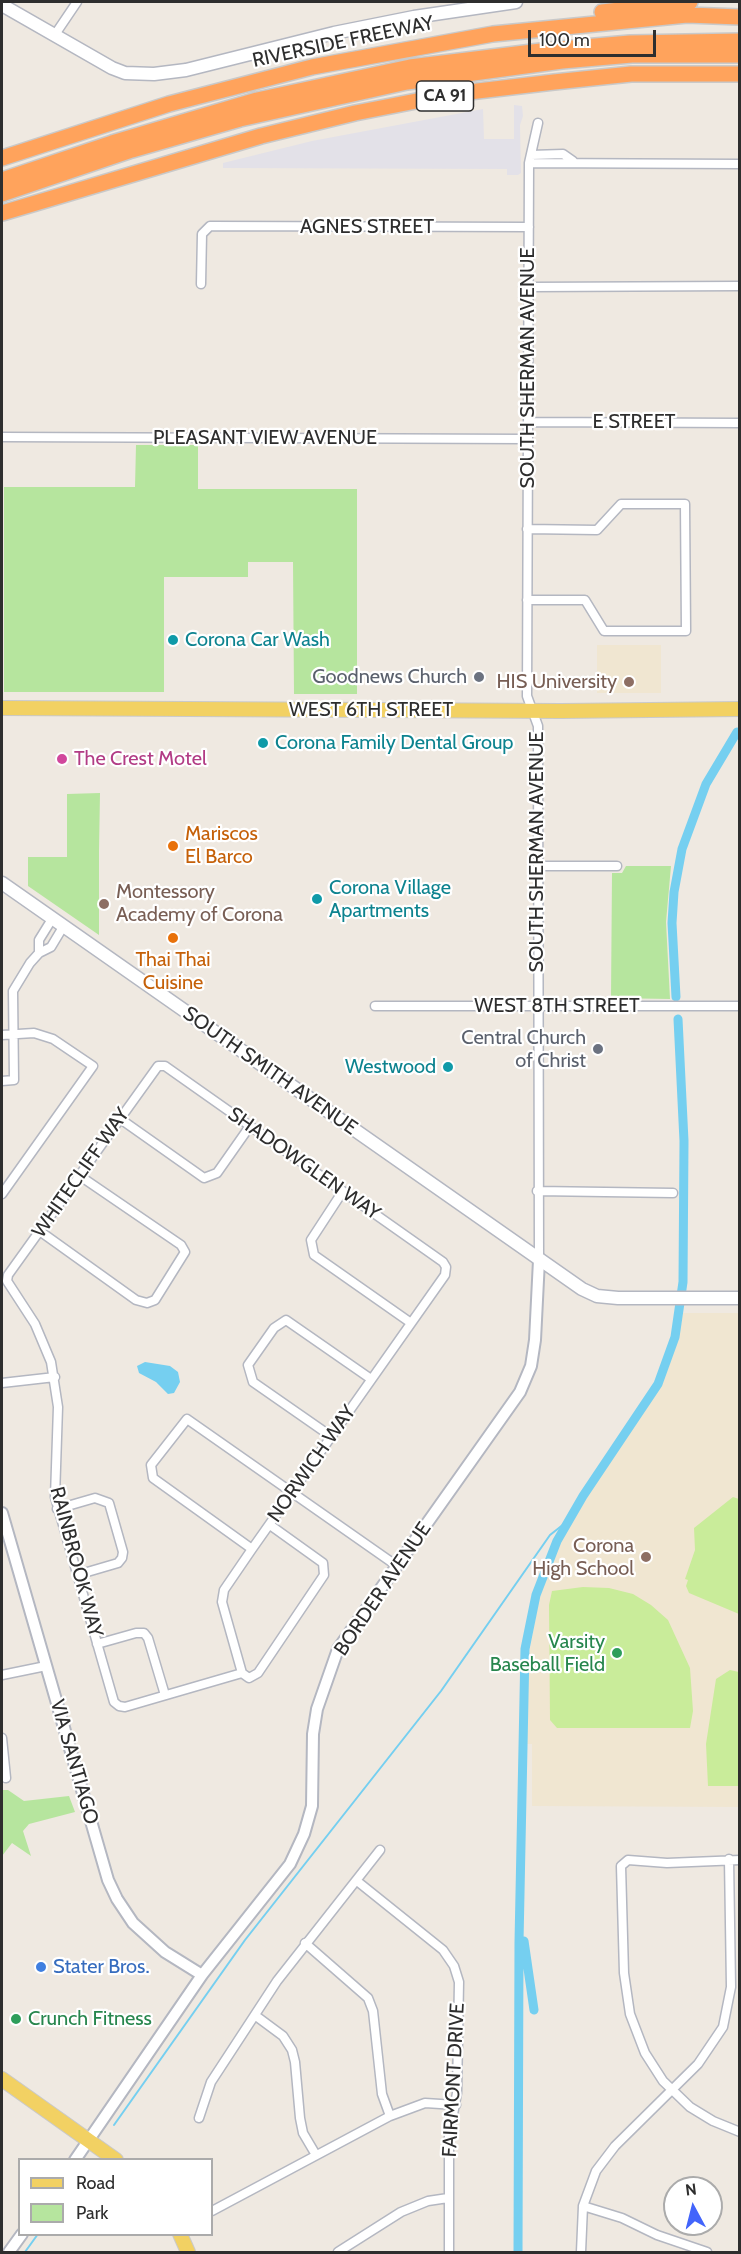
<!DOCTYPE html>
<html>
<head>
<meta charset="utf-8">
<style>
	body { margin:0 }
	#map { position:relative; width:741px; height:2254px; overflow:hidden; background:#efe9e1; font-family:Cabin,sans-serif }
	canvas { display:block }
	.frame { position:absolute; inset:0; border:3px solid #2e2e2e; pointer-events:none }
	.legend { position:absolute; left:18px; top:2158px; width:195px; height:78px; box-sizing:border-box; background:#fff; border:2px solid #ababab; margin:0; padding:8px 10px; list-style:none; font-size:18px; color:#2e2e2e }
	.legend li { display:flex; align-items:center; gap:12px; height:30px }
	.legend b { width:30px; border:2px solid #ababab }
	.north { position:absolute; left:663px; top:2176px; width:60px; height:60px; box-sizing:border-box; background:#fff; border:2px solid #ababab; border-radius:50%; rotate:353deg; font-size:16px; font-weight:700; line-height:24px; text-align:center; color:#2e2e2e }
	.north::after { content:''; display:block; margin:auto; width:21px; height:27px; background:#4264fb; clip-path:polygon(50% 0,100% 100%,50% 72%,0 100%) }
	.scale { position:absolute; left:528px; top:30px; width:128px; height:27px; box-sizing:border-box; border:3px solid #2e2e2e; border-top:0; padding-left:8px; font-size:18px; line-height:21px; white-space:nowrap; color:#2e2e2e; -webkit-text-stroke:4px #fff; paint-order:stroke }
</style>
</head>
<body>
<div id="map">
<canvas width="741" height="2254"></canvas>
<div class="frame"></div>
<ul class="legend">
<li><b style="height:8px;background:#f2d163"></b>Road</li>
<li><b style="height:16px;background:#b6e59e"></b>Park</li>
</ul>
<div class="north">N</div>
<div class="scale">100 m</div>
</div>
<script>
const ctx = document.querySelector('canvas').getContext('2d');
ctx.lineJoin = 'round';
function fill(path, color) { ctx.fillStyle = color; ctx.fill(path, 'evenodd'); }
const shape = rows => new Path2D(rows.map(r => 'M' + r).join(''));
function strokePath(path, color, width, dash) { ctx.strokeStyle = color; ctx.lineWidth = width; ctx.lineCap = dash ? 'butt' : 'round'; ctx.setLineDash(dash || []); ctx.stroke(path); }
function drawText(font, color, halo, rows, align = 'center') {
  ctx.font = font + ' Cabin,sans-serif'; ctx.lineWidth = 4.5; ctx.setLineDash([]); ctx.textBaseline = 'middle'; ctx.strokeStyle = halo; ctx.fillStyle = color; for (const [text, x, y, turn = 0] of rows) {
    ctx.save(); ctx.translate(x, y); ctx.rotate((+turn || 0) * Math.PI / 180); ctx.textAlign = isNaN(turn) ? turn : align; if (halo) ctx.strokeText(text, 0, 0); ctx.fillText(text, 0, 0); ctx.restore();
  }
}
const industrial = shape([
	[514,105,522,106,523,116,520,125,521,173,518,175,507,175,507,169,223,168,223,163,312,141,483,109,484,139,514,139]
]);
const education = shape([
	[597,645,661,645,661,693,597,693],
	[683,1313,739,1313,739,1807,532,1806,532,1744,525,1744,526,1671,540,1593,568,1524,663,1382,678,1340]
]);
const green = shape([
	[136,445,198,445,198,489,357,489,357,694,294,694,293,562,248,562,248,577,164,577,164,692,4,692,4,487,135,487],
	[100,793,99,851,99,935,28,886,28,857,67,857,67,794],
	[626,866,671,866,666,922,670,999,611,998,612,873,622,873],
	[2,1790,8,1790,24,1801,69,1796,75,1812,29,1824,23,1831,31,1856,12,1843,2,1856]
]);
const pitch = shape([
	[733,1497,739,1499,739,1614,689,1593,686,1586,688,1580,685,1579,695,1550,694,1528],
	[583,1587,609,1588,633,1594,651,1605,668,1620,690,1668,693,1711,690,1728,557,1728,550,1720,549,1605,552,1591],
	[730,1670,739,1672,739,1786,708,1786,706,1744,716,1679]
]);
const water = shape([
	[145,1362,170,1366,178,1372,180,1382,174,1393,168,1394,156,1382,139,1373,137,1366]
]);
const stream = shape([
	[114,2125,245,1940,441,1691,550,1535,569,1520],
	[25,2252,38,2234]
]);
const canal = shape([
	[676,997,672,923,674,892,682,849,706,784,737,732],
	[524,1941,534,2010],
	[518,2252,519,1942,525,1649,536,1595,557,1541,583,1496,658,1384,675,1337,683,1282,684,1141,678,1019]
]);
const minor = shape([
	[54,36,77,2],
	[538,123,529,163,527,696,538,726,539,1260],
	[531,155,563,154,573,161],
	[529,163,740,164],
	[201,284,202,234,210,226,529,227],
	[530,287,740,286],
	[529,422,740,423],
	[2,437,528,439],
	[527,529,597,530,621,504,685,504,686,631,604,631,585,600,527,600],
	[538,866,617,866],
	[39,953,39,940,52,919],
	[375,1006,740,1006],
	[2,1035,34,1033,53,1039,93,1066,2,1194],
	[2,1081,14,1080,13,991,30,963,39,953,51,947,63,927],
	[119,1118,204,1178,217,1173,250,1126],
	[343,1191,311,1240,314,1255,411,1323],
	[537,1191,673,1193],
	[41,1232,136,1300,147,1303,155,1300,185,1252,181,1245,80,1176],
	[2,1383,55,1377],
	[332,1437,253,1382,248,1365,274,1328,286,1320,371,1379],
	[57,1509,95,1498,109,1503,123,1552,122,1558,118,1563,77,1575],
	[252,1549,153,1478,151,1465,187,1419,397,1566],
	[97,1644,136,1633,144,1633,148,1638,165,1695],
	[242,1673,222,1602,224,1590,252,1549,445,1275,446,1267,443,1262,165,1066,158,1066,8,1275,7,1281,35,1324,51,1362,58,1407,55,1497,114,1702,119,1706,125,1707,242,1673,249,1678,258,1673,324,1575,323,1563,270,1525],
	[2,1675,46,1666],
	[2,1738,6,1778],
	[740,1860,667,1863,628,1860,621,1866,624,1973,630,2014,645,2053,663,2081,690,2107,713,2121,740,2132],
	[357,1881,443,1950,454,1966,459,1982,457,2093,449,2136,449,2252],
	[305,1943,368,1998,373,2011,382,2094,390,2116],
	[256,2016,283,2036,292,2050,295,2062,300,2118,303,2133,316,2155],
	[199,2118,211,2082,277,1981,380,1850],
	[583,2206,622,2218,657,2235,707,2252],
	[212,2211,390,2116,425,2103,456,2105],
	[338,2252,401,2212,428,2201,448,2198],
	[581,2252,583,2206,596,2171,615,2146,698,2064,723,2027,731,1987,729,1859]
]);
const tertiary = shape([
	[2,1513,108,1880,117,1899,133,1923,165,1952,202,1975],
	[75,2160,202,1975,290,1864,304,1834,312,1806,313,1734,317,1709,338,1649,520,1392,531,1366,535,1340,539,1260],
	[9,2252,22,2234]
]);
const secondary = shape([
	[2,5,112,68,125,73,154,74,186,70,334,33,414,17,516,2],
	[2,883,582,1289,597,1296,618,1298,740,1298]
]);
const primary = shape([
	[2,708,561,711,740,709],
	[2,2079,116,2160],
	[180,2234,188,2252]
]);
const motorway = shape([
	[602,12,690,2],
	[2,158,169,104,312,67,493,34,687,15,740,17],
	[2,180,112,143,257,100,410,67,549,50,630,43,740,41],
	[2,194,132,150,240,119,407,82,562,61,632,55,740,55],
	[2,213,261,136,355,113,452,94,554,82,631,74,740,74]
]);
const markers = [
	[173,640,6,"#0f9aa8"],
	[479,677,6,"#6b7280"],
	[629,682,6,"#8d6e63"],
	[263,743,6,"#0f9aa8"],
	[62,759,6,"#d1479c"],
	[173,846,6,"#e8710a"],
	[317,899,6,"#0f9aa8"],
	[104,904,6,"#8d6e63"],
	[173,938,6,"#e8710a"],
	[598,1049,6,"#6b7280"],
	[448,1067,6,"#0f9aa8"],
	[646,1557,6,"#8d6e63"],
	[617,1653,6,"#2e9e5b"],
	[41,1967,6,"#3f7fe0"],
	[16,2019,6,"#2e9e5b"]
];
const shields = [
	[445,96,57]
];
const shieldNames = [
	["CA 91",445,96]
];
const streetNames = [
	["RIVERSIDE FREEWAY",343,42,-12],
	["AGNES STREET",367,227],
	["SOUTH SHERMAN AVENUE",528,368,-90],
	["E STREET",634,422],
	["PLEASANT VIEW AVENUE",265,438],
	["WEST 6TH STREET",371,710],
	["SOUTH SHERMAN AVENUE",537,852,-90],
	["WEST 8TH STREET",557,1006],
	["SOUTH SMITH AVENUE",270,1071,35],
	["SHADOWGLEN WAY",304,1164,35],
	["WHITECLIFF WAY",81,1173,-55],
	["NORWICH WAY",312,1464,-55],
	["RAINBROOK WAY",76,1562,75],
	["BORDER AVENUE",383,1589,-56],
	["VIA SANTIAGO",74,1762,74],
	["FAIRMONT DRIVE",454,2080,-87]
];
const cultureNames = [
	["Corona Car Wash",185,640],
	["Corona Family Dental Group",275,743],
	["Corona Village",329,888],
	["Apartments",329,911],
	["Westwood",436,1067,"right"]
];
const worshipNames = [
	["Goodnews Church",467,677],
	["Central Church",586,1038],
	["of Christ",586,1061]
];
const educationNames = [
	["HIS University",617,682],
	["Montessory",116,892,"left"],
	["Academy of Corona",116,915,"left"],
	["Corona",634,1546],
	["High School",634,1569]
];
const hotelNames = [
	["The Crest Motel",74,759]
];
const foodNames = [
	["Mariscos",185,834],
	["El Barco",185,857],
	["Thai Thai",173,960,"center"],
	["Cuisine",173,983,"center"]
];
const leisureNames = [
	["Varsity",605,1642],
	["Baseball Field",605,1665],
	["Crunch Fitness",28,2019,"left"]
];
const shopNames = [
	["Stater Bros.",53,1967]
];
fill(industrial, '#e3e1e8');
fill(education, '#f0e6d1');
fill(green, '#b6e59e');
fill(pitch, '#c9ec9a');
fill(water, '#75cff0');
strokePath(stream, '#75cff0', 2);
strokePath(canal, '#75cff0', 9);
strokePath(minor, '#b4b7c1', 11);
strokePath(tertiary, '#b4b7c1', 14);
strokePath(secondary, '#b4b7c1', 15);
strokePath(primary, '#c9c9c9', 16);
strokePath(motorway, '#c9c9c9', 18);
strokePath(minor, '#fff', 8);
strokePath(tertiary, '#fff', 10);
strokePath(secondary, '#fff', 12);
strokePath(primary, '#f2d163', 14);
strokePath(motorway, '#ffa35c', 15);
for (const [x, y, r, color] of markers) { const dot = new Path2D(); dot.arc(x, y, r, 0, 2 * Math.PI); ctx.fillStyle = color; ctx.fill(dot); strokePath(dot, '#fff', 2); }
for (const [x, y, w] of shields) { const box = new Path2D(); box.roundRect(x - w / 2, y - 15, w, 30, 4.5); ctx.fillStyle = '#fff'; ctx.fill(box); strokePath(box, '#2e2e2e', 1.5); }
drawText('bold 18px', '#2e2e2e', null, shieldNames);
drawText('20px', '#2e2e2e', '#fff', streetNames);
drawText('20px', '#0d838f', '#fff', cultureNames, 'left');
drawText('20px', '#5b616d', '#fff', worshipNames, 'right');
drawText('20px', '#785e54', '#fff', educationNames, 'right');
drawText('20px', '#b23c85', '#fff', hotelNames, 'left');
drawText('20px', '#c56008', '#fff', foodNames, 'left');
drawText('20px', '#27864d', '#fff', leisureNames, 'right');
drawText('20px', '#366cbe', '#fff', shopNames, 'left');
</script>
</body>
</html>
